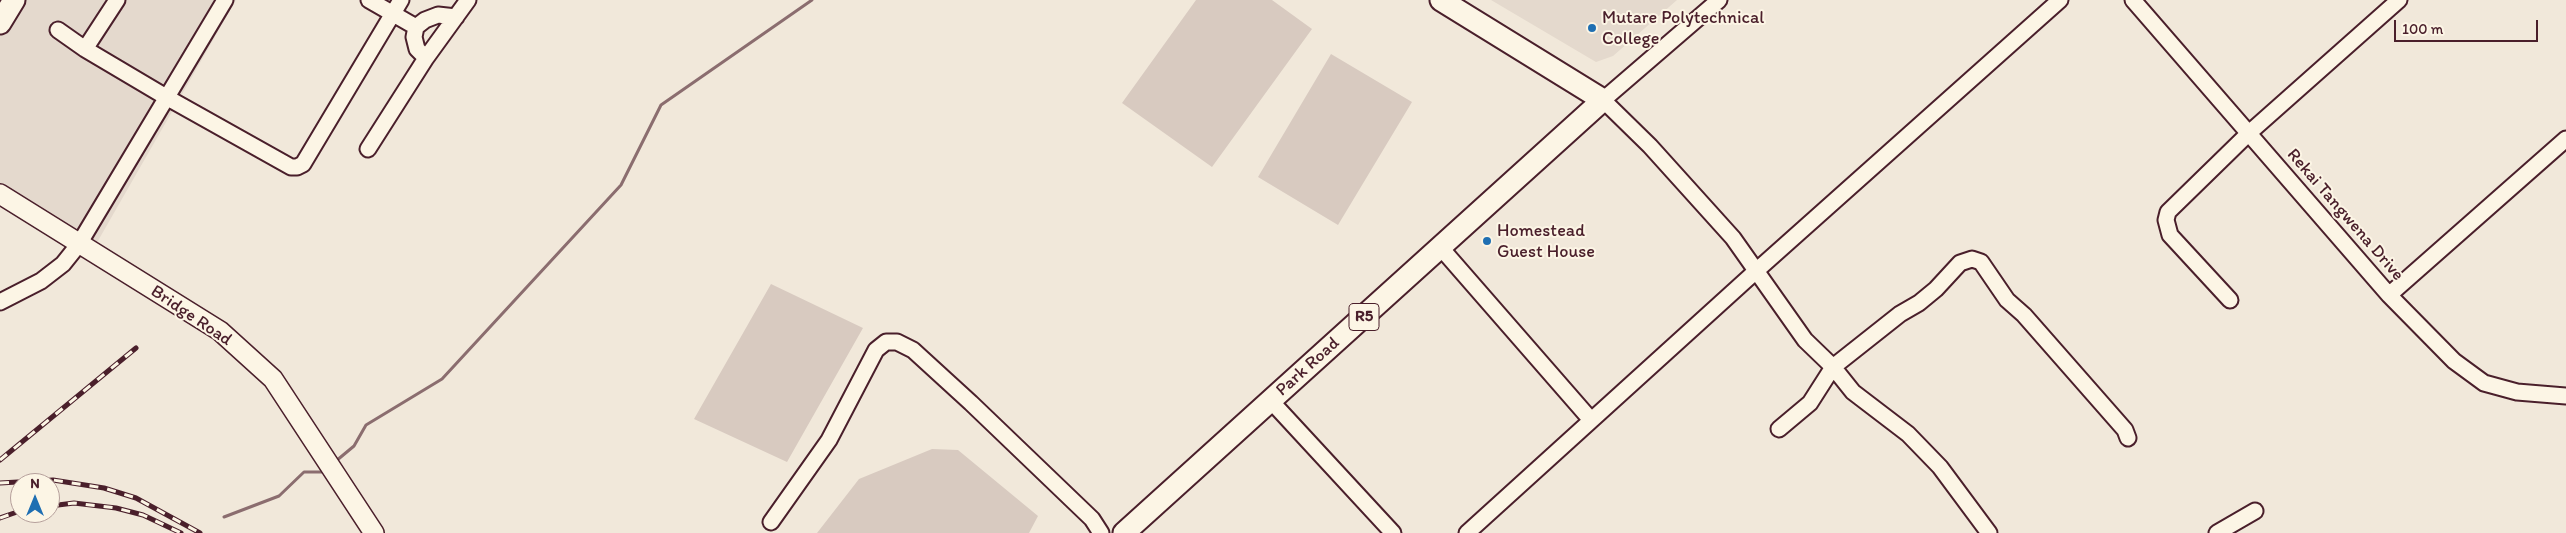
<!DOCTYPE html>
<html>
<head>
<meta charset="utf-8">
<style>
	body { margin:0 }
	#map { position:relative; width:2566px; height:533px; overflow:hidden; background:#f1e8da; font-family:Itim,sans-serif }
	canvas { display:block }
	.north { position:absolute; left:10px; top:473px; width:50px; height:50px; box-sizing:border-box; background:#fcf5e5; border:1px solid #b59f9b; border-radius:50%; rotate:0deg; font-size:14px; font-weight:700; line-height:20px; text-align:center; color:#4a1f2b }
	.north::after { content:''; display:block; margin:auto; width:18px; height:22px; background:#1f6fb2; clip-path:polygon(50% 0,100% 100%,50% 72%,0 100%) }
	.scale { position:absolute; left:2394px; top:20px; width:144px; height:22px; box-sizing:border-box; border:2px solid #4a1f2b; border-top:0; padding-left:6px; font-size:15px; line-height:18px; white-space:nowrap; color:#4a1f2b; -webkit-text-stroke:4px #fcf5e5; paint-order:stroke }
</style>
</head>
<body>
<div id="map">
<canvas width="2566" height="533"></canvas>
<div class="north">N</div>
<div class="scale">100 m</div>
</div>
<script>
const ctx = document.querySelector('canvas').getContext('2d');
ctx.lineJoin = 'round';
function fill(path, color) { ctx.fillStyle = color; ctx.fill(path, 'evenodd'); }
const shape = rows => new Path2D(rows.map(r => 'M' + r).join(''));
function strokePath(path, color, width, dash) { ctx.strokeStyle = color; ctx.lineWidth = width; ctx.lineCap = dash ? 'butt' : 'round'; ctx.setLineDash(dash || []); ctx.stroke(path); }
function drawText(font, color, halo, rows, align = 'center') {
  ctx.font = font + ' Itim,sans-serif'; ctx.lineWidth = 4; ctx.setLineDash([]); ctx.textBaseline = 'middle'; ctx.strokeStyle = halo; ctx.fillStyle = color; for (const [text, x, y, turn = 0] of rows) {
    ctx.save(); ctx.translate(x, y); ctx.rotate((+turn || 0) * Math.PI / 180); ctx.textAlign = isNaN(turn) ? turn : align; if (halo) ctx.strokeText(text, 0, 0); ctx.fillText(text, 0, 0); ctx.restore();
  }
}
const built = shape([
	[0,0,236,0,91,253,0,202],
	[1491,0,1677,0,1613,56,1596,62]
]);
const green = shape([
	[1196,0,1272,0,1312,29,1212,167,1122,103],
	[1331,54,1412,102,1338,225,1258,177],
	[771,284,863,328,787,462,694,419],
	[932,449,958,450,1038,516,1029,533,817,533,859,479]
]);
const stream = shape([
	[336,461,354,446,366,425,442,379,621,185,661,105,812,0],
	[224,517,279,496,304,472,323,472,326,470]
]);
const minor = shape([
	[369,0,416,27],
	[1719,0,1603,100,1650,146,1733,238,1805,340,1833,367,1853,392,1908,434,1940,467,1989,533],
	[2133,0,2389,295,2454,361,2484,383,2517,392,2566,396],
	[58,30,85,49,166,97,291,167,297,167,303,164,401,0],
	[85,49,117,0],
	[426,58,417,49,414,37,416,27,425,20,438,15,456,17],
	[368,149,426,58,468,0],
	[1441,248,1591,420],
	[2389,295,2566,139],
	[2230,300,2170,235,2166,220,2168,212,2249,133,2399,0],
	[0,302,41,281,63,264,79,244,225,0],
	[1271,401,1393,533],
	[1779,429,1810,403,1833,367,1900,314,1919,303,1936,289,1960,263,1972,259,1981,262,2007,300,2024,315,2125,430,2128,438],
	[771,522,829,440,876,350,886,342,897,342,913,350,971,403,1092,519,1101,533],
	[1467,533,1756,271,2060,0],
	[2217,533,2255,511]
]);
const major = shape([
	[0,194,220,331,273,379,374,533]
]);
const highway = shape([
	[0,23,14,0],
	[1124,533,1603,100,1441,0]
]);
const rail = shape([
	[0,460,136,348],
	[0,483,53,480,104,488,136,498,200,533],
	[50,506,74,503,116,508,143,515,181,533],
	[0,518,20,511]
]);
const markers = [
	[1592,28,5,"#1f6fb2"],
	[1487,241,5,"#1f6fb2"]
];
const shields = [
	[1364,317,30]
];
const shieldNames = [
	["R5",1364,317]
];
const poiNames = [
	["Mutare Polytechnical",1602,18],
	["College",1602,39],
	["Homestead",1497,231],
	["Guest House",1497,252]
];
const streetNames = [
	["Rekai Tangwena Drive",2345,215,49],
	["Bridge Road",191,316,34],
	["Park Road",1308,367,-42]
];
fill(built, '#e4d9cd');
fill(green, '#d8cac0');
strokePath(stream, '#8b6d6f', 3);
strokePath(minor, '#4a1f2b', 19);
strokePath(major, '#4a1f2b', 22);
strokePath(highway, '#4a1f2b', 25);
strokePath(minor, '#fcf5e5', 15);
strokePath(major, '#fcf5e5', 19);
strokePath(highway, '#fcf5e5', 21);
strokePath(rail, '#4a1f2b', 5);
strokePath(rail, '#fcf5e5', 3, [9]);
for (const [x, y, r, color] of markers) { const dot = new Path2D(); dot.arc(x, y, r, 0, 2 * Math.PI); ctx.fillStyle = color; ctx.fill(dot); strokePath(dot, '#fcf5e5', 2); }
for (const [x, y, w] of shields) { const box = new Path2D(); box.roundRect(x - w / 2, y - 13.5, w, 27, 4); ctx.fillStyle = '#fcf5e5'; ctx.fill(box); strokePath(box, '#4a1f2b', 1); }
drawText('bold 16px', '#4a1f2b', null, shieldNames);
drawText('18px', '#4a1f2b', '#fcf5e5', poiNames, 'left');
drawText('18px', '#4a1f2b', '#fcf5e5', streetNames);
</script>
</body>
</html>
